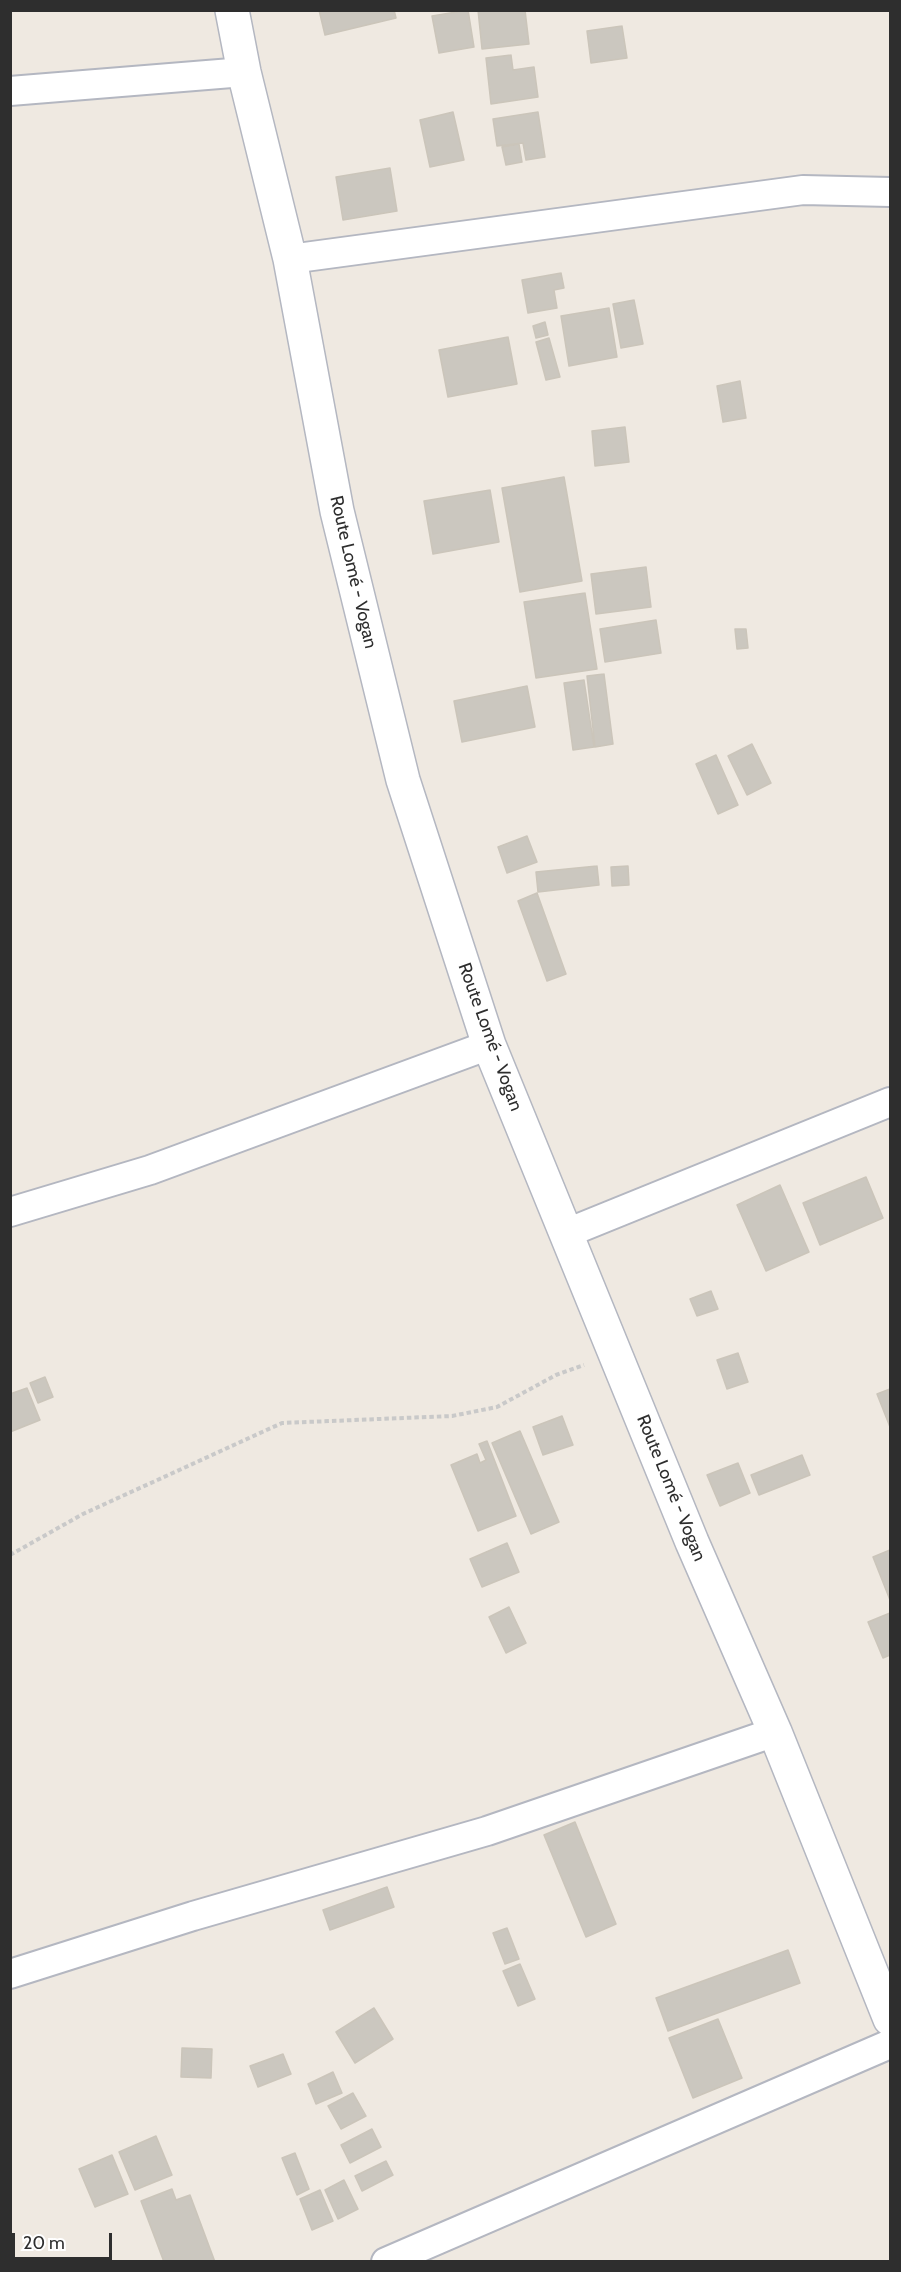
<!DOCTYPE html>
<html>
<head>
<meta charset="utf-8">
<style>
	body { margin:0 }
	#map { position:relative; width:901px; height:2272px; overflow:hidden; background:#efe9e1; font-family:Cabin,sans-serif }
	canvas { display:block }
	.frame { position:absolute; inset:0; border:12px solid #2e2e2e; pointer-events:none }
	.scale { position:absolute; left:12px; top:2233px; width:100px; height:27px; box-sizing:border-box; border:3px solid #2e2e2e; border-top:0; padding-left:8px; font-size:18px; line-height:21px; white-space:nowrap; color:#2e2e2e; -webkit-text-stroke:4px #fff; paint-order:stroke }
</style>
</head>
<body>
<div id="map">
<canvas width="901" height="2272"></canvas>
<div class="frame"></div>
<div class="scale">20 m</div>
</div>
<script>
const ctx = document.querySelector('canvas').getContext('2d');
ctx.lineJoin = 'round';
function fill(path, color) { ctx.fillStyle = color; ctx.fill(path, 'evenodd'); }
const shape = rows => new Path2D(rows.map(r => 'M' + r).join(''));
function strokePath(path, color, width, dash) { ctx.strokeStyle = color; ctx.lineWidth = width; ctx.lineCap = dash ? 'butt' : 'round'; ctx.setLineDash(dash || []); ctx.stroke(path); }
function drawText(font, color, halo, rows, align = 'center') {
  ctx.font = font + ' Cabin,sans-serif'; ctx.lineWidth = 5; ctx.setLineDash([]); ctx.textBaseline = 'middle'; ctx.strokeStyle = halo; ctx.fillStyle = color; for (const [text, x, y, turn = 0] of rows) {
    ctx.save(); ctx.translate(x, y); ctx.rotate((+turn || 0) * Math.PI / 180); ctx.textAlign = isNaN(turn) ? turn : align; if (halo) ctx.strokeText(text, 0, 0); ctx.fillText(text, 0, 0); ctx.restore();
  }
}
const building = shape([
	[319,10,394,10,396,18,325,35,319,10],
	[468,10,474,47,439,53,432,16,468,10],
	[478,10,525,10,529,44,482,49,478,10],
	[622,26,627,58,591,63,587,31,622,26],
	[511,55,513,70,534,67,538,97,491,104,486,58,511,55],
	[453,112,464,160,430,167,420,120,453,112],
	[538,112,545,157,526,160,523,143,497,146,493,119,538,112],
	[519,144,522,162,506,165,502,147,519,144],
	[390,168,397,211,343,220,336,177,390,168],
	[561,273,564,288,554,290,557,308,528,313,522,280,561,273],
	[634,300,643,344,621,348,613,304,634,300],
	[609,308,617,357,569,366,561,316,609,308],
	[545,322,548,335,536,338,533,326,545,322],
	[508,337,517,384,448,397,439,350,508,337],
	[549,338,560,377,546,380,536,342,549,338],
	[740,381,746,418,723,422,717,386,740,381],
	[625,427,629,462,595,466,592,431,625,427],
	[564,477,582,581,520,592,502,488,564,477],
	[490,490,499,542,433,554,424,501,490,490],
	[646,567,651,607,596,614,591,574,646,567],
	[585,593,597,669,536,678,524,602,585,593],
	[656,620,661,653,605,662,600,629,656,620],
	[735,629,746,629,748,648,737,649,735,629],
	[604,674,613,744,595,747,587,676,604,674],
	[584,680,594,747,573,750,564,683,584,680],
	[527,686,535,727,462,742,454,701,527,686],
	[752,744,771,783,747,795,728,756,752,744],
	[716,755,738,805,718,814,696,764,716,755],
	[527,836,537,862,507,873,498,847,527,836],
	[597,866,599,885,538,892,536,872,597,866],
	[628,866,629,885,612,886,611,867,628,866],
	[537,893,566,974,547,981,518,901,537,893],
	[866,1177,883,1218,820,1245,803,1203,866,1177],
	[780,1185,809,1252,766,1271,737,1205,780,1185],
	[711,1291,718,1309,697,1316,690,1299,711,1291],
	[738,1353,748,1382,727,1389,717,1360,738,1353],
	[45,1377,53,1397,38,1403,30,1383,45,1377],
	[27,1388,40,1420,10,1432,10,1394,27,1388],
	[890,1389,890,1427,877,1394,890,1389],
	[562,1416,573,1445,543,1455,533,1427,562,1416],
	[520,1431,559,1522,531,1534,492,1443,520,1431],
	[487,1441,516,1516,478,1531,451,1465,477,1454,480,1463,486,1460,479,1444,487,1441],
	[802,1455,810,1475,759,1495,751,1475,802,1455],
	[738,1463,750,1493,720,1506,707,1475,738,1463],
	[507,1543,519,1572,482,1587,470,1559,507,1543],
	[890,1550,890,1600,873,1557,890,1550],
	[509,1607,526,1643,506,1653,489,1617,509,1607],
	[890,1613,890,1655,883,1658,868,1622,890,1613],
	[575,1822,616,1924,586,1937,544,1835,575,1822],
	[387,1887,394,1907,330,1930,323,1910,387,1887],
	[507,1928,519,1959,505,1964,493,1933,507,1928],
	[788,1950,800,1983,668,2031,656,1998,788,1950],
	[520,1964,535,1999,518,2006,503,1971,520,1964],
	[374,2008,393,2039,355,2063,336,2032,374,2008],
	[718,2019,742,2078,693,2098,669,2038,718,2019],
	[182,2048,212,2049,211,2078,181,2077,182,2048],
	[283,2054,291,2074,258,2087,250,2066,283,2054],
	[333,2072,342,2093,316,2104,308,2084,333,2072],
	[353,2093,366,2116,341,2129,328,2106,353,2093],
	[372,2129,381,2147,350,2163,341,2145,372,2129],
	[156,2136,172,2175,135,2190,119,2152,156,2136],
	[295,2153,309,2189,297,2195,282,2158,295,2153],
	[112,2155,128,2194,95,2207,79,2169,112,2155],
	[386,2161,393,2175,362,2191,355,2176,386,2161],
	[344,2180,358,2209,338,2219,325,2190,344,2180],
	[172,2189,176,2200,190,2195,215,2262,164,2262,141,2201,172,2189],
	[320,2190,333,2221,312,2230,300,2199,320,2190]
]);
const path = shape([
	[10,1555,83,1514,282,1423,452,1416,497,1407,556,1375,584,1365]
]);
const minor = shape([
	[10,91,244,72],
	[290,259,803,190,890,192],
	[10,1212,150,1170,489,1045],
	[567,1233,890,1102],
	[10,1974,193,1916,487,1831,775,1732],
	[386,2262,890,2044]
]);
const secondary = shape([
	[232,10,244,72,290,259,337,511,403,780,489,1045,692,1542,775,1732,890,2019]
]);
const streetNames = [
	["Route Lomé - Vogan",353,572,77],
	["Route Lomé - Vogan",490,1037,70],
	["Route Lomé - Vogan",671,1488,68]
];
fill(building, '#cbc7bf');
strokePath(building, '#cbc5ba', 1.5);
strokePath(minor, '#b4b7c1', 32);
strokePath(secondary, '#b4b7c1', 36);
strokePath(path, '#c9c9c9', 4, [4.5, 3]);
strokePath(minor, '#fff', 28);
strokePath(secondary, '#fff', 33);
drawText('18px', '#2e2e2e', '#fff', streetNames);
</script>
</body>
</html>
